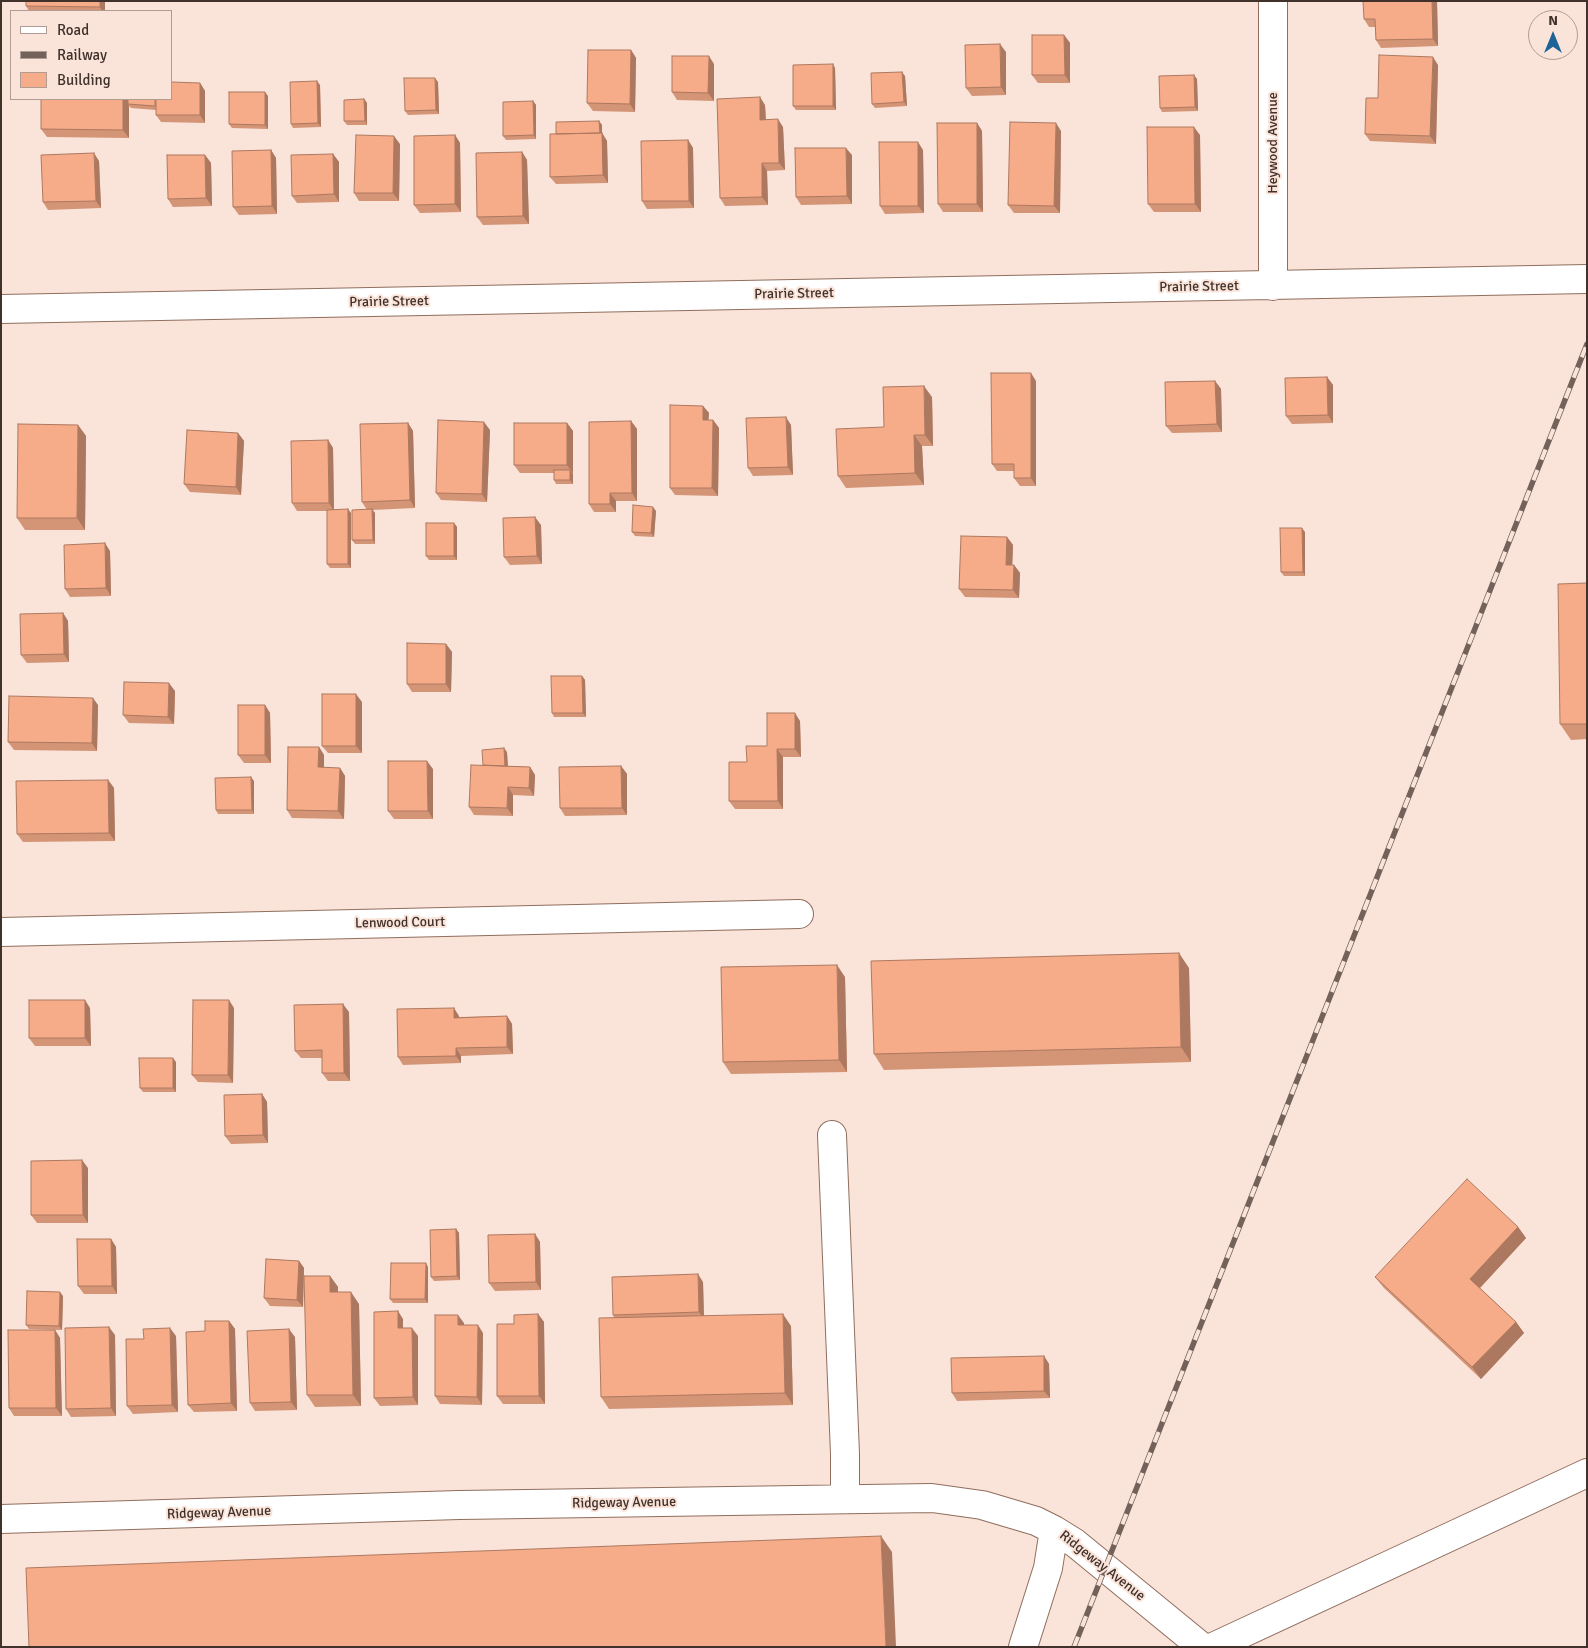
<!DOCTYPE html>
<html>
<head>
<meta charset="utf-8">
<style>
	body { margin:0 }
	#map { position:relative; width:1588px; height:1648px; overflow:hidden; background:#fae3d9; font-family:Signika,sans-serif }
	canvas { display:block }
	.frame { position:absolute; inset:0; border:2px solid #40312a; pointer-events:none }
	.legend { position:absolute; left:10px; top:10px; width:162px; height:90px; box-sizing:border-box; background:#fae3d9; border:1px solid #b09c93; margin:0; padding:6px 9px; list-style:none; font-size:15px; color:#40312a }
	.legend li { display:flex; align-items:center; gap:10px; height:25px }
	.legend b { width:25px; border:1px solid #b09c93 }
	.north { position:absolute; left:1528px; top:10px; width:50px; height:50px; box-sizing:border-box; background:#fae3d9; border:1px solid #b09c93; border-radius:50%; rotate:0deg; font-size:14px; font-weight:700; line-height:20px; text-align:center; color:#40312a }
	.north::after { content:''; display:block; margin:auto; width:18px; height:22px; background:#1c6498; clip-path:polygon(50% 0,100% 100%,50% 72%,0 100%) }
</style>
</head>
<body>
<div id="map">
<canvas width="1588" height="1648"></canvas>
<div class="frame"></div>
<ul class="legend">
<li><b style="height:6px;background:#fff"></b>Road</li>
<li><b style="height:6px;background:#73625a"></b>Railway</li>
<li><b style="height:14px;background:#f7ac89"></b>Building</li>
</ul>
<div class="north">N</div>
</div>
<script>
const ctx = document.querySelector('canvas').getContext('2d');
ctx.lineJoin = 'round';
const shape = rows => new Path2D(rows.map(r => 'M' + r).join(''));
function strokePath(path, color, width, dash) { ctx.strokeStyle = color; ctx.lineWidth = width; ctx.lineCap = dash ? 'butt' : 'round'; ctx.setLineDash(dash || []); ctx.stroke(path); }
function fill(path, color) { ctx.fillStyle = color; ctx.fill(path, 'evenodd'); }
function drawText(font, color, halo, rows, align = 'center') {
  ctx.font = font + ' Signika,sans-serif'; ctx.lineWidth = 4; ctx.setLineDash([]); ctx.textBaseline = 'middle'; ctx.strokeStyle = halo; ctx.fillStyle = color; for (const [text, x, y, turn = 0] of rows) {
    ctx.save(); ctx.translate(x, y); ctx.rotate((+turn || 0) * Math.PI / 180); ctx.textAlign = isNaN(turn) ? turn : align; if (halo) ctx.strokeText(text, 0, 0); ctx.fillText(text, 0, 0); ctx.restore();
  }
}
const minor = shape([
	[1273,1,1273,286],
	[1,309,1587,279],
	[1,932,799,914],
	[832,1135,845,1454,845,1499],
	[1,1519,459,1505,932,1498,982,1505,1036,1521,1054,1530,1075,1543,1202,1647],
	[1023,1647,1048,1568,1054,1530],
	[1213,1647,1587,1473]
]);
const rail = shape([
	[1074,1647,1587,344]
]);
const wall = shape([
	[26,1,105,1,105,11,29,11,26,6],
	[1437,1,1438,46,1381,48,1376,40,1375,27,1369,27,1364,19],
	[1064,35,1070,43,1070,83,1038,83,1032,75],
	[631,50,636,58,635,112,593,111,587,103],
	[1006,52,1006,95,972,96,966,88],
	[714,64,714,101,677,100,672,92],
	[1438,65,1436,144,1370,141,1365,134,1378,98],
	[835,68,836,110,796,110,793,106],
	[905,76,907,106,875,108,872,104],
	[1197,79,1198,111,1162,112,1160,108],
	[438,82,439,114,408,115,405,111],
	[200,83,205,91,205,123,161,122,156,115,156,110,131,108,129,106,129,138,47,137,41,129,128,100],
	[320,85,321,127,293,128,291,124],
	[268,96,268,129,232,128,229,124],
	[364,99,367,103,367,125,347,125,344,121],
	[533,101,536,105,536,139,506,140,503,136],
	[765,105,766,119,783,127,785,170,767,171,768,205,725,206,720,198],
	[599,121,602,125,602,133,607,141,608,183,556,184,550,177,556,134],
	[977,123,982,131,983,212,943,212,938,204],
	[1061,131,1060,213,1014,213,1008,205],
	[455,135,460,143,461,212,420,213,414,205],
	[1200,135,1201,212,1154,212,1148,204],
	[688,140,693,148,694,208,647,209,642,201],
	[400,144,399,201,359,201,354,193],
	[271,150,276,158,277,214,239,215,233,207],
	[923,150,924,213,885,214,880,206],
	[522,152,527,160,529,224,483,225,477,217],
	[333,154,339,162,339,202,297,203,292,196],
	[205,155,211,163,212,206,173,207,168,199],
	[852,155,852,204,801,205,796,197],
	[99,161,101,208,48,210,43,202],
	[1327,377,1333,385,1333,423,1292,424,1286,416],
	[1036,381,1036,486,1020,486,1014,478,1014,471,997,471,992,464],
	[1215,381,1221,389,1222,432,1172,433,1166,426],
	[932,397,933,446,922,446,924,485,846,488,838,476,884,427],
	[703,406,709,413,708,420,713,420,719,428,718,496,675,495,670,488],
	[631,421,637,429,637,501,616,501,616,512,594,512,589,504],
	[408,423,413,431,415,508,372,510,375,513,375,544,355,544,352,540,367,510,362,502],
	[567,423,573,431,573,473,572,473,573,474,573,484,556,484,554,480,554,473,520,473,514,465],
	[78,425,86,436,85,530,25,530,17,518],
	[791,425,793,475,753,476,748,468],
	[490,430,487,502,441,500,436,493],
	[238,433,244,441,241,495,190,492,184,484],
	[328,440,333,448,334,510,351,513,351,568,330,568,327,564,327,511,297,511,292,503],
	[656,511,654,537,635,536,632,532],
	[454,523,457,527,457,560,429,560,426,556],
	[541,525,542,564,510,565,504,557],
	[1305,532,1305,576,1284,576,1281,572],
	[1007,537,1013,545,1012,565,1014,565,1020,573,1019,598,965,597,959,589],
	[110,551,111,596,70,597,65,589],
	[1587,583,1587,739,1571,740,1560,724],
	[63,613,68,621,69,662,27,663,21,655],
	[446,644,452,652,451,692,412,692,407,684],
	[582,676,585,680,586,717,554,717,552,713],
	[175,691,174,724,129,723,123,715],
	[362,702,362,753,328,753,322,746],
	[98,705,97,751,14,750,8,742],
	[265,705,270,713,271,763,244,763,238,755],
	[800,721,801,757,783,757,783,809,735,809,729,801,747,762],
	[319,747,324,755,324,768,340,768,345,776,344,819,292,818,287,810],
	[507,752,508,766,530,767,535,775,534,796,513,795,513,816,474,815,469,807,483,765],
	[621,766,627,774,627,815,565,816,560,808],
	[433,769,433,819,394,819,388,811],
	[108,780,114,788,115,841,23,842,17,834],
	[254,781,254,814,218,814,216,810],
	[1189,968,1191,1062,884,1070,874,1054],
	[845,977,847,1072,731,1074,723,1062],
	[90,1008,91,1046,35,1046,29,1038],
	[234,1008,233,1083,198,1082,192,1075],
	[349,1012,350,1081,328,1081,322,1073,322,1058,301,1058,295,1051],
	[459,1016,459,1017,507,1016,512,1024,513,1054,461,1056,461,1063,403,1065,398,1057],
	[176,1062,176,1092,143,1092,140,1088],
	[262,1094,267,1102,268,1143,231,1144,225,1136],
	[88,1168,88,1223,37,1223,31,1215],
	[1518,1227,1526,1238,1480,1288,1516,1322,1524,1333,1481,1379,1384,1288,1375,1277],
	[456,1229,459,1233,460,1280,434,1281,431,1277],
	[535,1234,540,1242,541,1290,495,1291,489,1283],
	[111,1239,116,1247,117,1294,84,1294,78,1286],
	[299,1261,304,1268,303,1307,270,1306,264,1298],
	[428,1267,428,1303,393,1303,390,1299],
	[330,1276,338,1287,338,1292,359,1304,361,1406,315,1407,307,1395],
	[703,1282,704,1316,791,1326,793,1405,609,1409,601,1397,614,1317,613,1315],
	[63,1296,62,1330,29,1329,26,1325],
	[538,1314,544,1322,545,1404,503,1404,497,1396,514,1324],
	[403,1319,403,1328,418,1336,418,1405,380,1406,374,1398],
	[229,1321,235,1329,237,1411,194,1412,188,1405,205,1331],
	[464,1323,464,1325,483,1333,482,1405,440,1404,435,1396],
	[55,1330,60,1338,62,1416,14,1416,9,1408],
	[115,1335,116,1416,71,1417,66,1409],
	[176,1336,178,1412,133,1414,127,1406,144,1339],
	[295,1337,297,1410,255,1411,250,1403],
	[1044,1356,1049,1364,1050,1398,957,1401,952,1393]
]);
const shadedWall = shape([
	[100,1,105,1,105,11,102,11,100,7],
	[1432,1,1437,1,1438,46,1433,39],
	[1064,35,1070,43,1070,83,1065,75],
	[1000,44,1006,52,1006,95,1001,87],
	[631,50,636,58,635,112,630,104],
	[709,56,714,64,714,101,708,93],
	[1433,57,1438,65,1436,144,1430,136],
	[833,64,835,68,836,110,833,106],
	[902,72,905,76,907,106,904,102],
	[1194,75,1197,79,1198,111,1195,107],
	[435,78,438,82,439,114,436,110],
	[317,81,320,85,321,127,318,123],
	[200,83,205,91,205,123,200,115],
	[265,92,268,96,268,129,265,125],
	[760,97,765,105,766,127,760,120],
	[123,99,127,99,129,101,128,104,129,106,129,138,123,130],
	[364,99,367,103,367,125,365,121],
	[533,101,536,105,536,139,534,135],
	[778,119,783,127,785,170,779,163],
	[599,121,602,125,602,133,607,141,608,183,603,175],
	[977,123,982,131,983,212,977,204],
	[1056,123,1061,131,1060,213,1054,206],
	[1194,127,1200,135,1201,212,1195,204],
	[455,135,460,143,461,212,455,204],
	[394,136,400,144,399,201,393,193],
	[688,140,693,148,694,208,689,201],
	[918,142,923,150,924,213,918,206],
	[846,148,852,155,852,204,847,196],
	[271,150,276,158,277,214,272,206],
	[522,152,527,160,529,224,523,216],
	[94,153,99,161,101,208,96,201],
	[333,154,339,162,339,202,334,194],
	[205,155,211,163,212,206,206,198],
	[762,163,767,171,768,205,762,197],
	[1031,373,1036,381,1036,486,1031,478],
	[1327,377,1333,385,1333,423,1328,415],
	[1215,381,1221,389,1222,432,1217,424],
	[924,386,932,397,933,446,925,435],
	[703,406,709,413,708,428,703,420],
	[786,417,791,425,793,475,788,467],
	[713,420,719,428,718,496,712,488],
	[631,421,637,429,637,501,632,493],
	[484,422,490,430,487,502,482,494],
	[408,423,413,431,415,508,410,500],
	[567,423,573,431,573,473,567,465],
	[78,425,86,436,85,530,77,518],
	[238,433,244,441,241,495,236,487],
	[914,435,922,446,924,485,915,473],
	[328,440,333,448,334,511,329,503],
	[570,470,573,474,573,484,570,480],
	[610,493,616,501,616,512,610,504],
	[653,507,656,511,654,537,651,533],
	[348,509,351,513,351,568,348,564],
	[372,509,375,513,375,544,373,540],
	[535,517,541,525,542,564,537,556],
	[454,523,457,527,457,560,454,556],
	[1302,528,1305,532,1305,576,1303,572],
	[1007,537,1013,545,1012,573,1006,565],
	[105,543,110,551,111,596,106,588],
	[1014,565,1020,573,1019,598,1013,590],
	[63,613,68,621,69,662,64,654],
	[446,644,452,652,451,692,446,684],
	[582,676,585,680,586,717,583,713],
	[169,683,175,691,174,724,168,717],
	[356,694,362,702,362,753,356,746],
	[93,698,98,705,97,751,92,743],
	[265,705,270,713,271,763,265,755],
	[795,713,800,721,801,757,795,749],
	[319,747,324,755,324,775,318,767],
	[504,748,507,752,508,771,505,767],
	[777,749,783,757,783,809,778,801],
	[427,761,433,769,433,819,428,811],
	[621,766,627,774,627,815,622,808],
	[530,767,535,775,534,796,529,788],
	[340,768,345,776,344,819,338,811],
	[251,777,254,781,254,814,252,810],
	[108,780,114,788,115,841,109,833],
	[508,787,513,795,513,816,507,808],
	[1179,953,1189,968,1191,1062,1181,1047],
	[837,965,845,977,847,1072,839,1060],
	[85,1000,90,1008,91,1046,85,1038],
	[229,1000,234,1008,233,1083,228,1075],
	[343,1004,349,1012,350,1081,344,1073],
	[454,1008,459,1016,460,1025,454,1018],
	[507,1016,512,1024,513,1054,507,1047],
	[456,1048,461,1056,461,1063,456,1056],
	[173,1058,176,1062,176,1092,173,1088],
	[262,1094,267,1102,268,1143,263,1135],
	[82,1160,88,1168,88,1223,83,1215],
	[1518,1227,1526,1238,1478,1290,1470,1279],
	[456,1229,459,1233,460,1280,457,1276],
	[535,1234,540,1242,541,1290,536,1282],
	[111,1239,116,1247,117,1294,112,1286],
	[299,1261,304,1268,303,1307,297,1300],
	[426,1263,428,1267,428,1303,425,1299],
	[698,1274,703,1282,704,1320,699,1312],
	[330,1276,338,1287,338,1304,330,1292],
	[60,1292,63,1296,62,1330,59,1326],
	[351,1292,359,1304,361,1406,353,1395],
	[398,1311,403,1319,403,1336,398,1328],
	[538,1314,544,1322,545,1404,539,1396],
	[783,1314,791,1326,793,1405,785,1393],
	[458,1315,464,1323,464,1333,458,1325],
	[229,1321,235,1329,237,1411,231,1403],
	[1516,1322,1524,1333,1481,1379,1472,1367],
	[478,1325,483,1333,482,1405,477,1397],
	[109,1327,115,1335,116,1416,111,1408],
	[170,1328,176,1336,178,1412,172,1405],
	[412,1328,418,1336,418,1405,413,1397],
	[289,1329,295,1337,297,1410,291,1402],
	[55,1330,60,1338,62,1416,56,1408],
	[1044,1356,1049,1364,1050,1398,1044,1391],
	[881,1536,892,1552,896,1647,886,1647]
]);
const building = shape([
	[26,1,100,1,100,7,26,6,26,1],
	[1363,1,1432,1,1433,39,1376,40,1375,19,1364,19,1363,1],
	[1032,35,1064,35,1065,75,1032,75,1032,35],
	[1000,44,1001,87,966,88,965,45,1000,44],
	[588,50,631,50,630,104,587,103,588,50],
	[1379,55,1433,57,1430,136,1365,134,1366,98,1378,98,1379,55],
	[672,56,709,56,708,93,672,92,672,56],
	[833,64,833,106,793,106,793,65,833,64],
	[902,72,904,102,872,104,871,73,902,72],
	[1194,75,1195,107,1160,108,1159,76,1194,75],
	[404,78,435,78,436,110,405,111,404,78],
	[317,81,318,123,291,124,290,82,317,81],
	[171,82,200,83,200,115,156,115,156,99,171,99,171,82],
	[229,92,265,92,265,125,229,124,229,92],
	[760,97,760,120,778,119,779,163,762,163,762,197,720,198,717,99,760,97],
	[41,99,123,99,123,130,41,129,41,99],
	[128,99,155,99,155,106,128,104,128,99],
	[364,99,365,121,344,121,344,100,364,99],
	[533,101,534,135,503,136,503,102,533,101],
	[599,121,600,133,556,134,556,122,599,121],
	[1010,122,1056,123,1054,206,1008,205,1010,122],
	[937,123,977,123,977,204,938,204,937,123],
	[1147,127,1194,127,1195,204,1148,204,1147,127],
	[602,133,603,175,550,177,550,134,602,133],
	[356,135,394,136,393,193,354,193,356,135],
	[455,135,455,204,414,205,414,136,455,135],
	[688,140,689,201,642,201,641,141,688,140],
	[879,142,918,142,918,206,880,206,879,142],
	[795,148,846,148,847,196,796,197,795,148],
	[271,150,272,206,233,207,232,151,271,150],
	[522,152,523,216,477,217,476,153,522,152],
	[94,153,96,201,43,202,41,155,94,153],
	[333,154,334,194,292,196,291,155,333,154],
	[167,155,205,155,206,198,168,199,167,155],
	[991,373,1031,373,1031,478,1014,478,1014,464,992,464,991,373],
	[1327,377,1328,415,1286,416,1285,378,1327,377],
	[1215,381,1217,424,1166,426,1165,382,1215,381],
	[924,386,925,435,914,435,915,473,838,476,836,429,884,427,883,387,924,386],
	[670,405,703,406,703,420,713,420,712,488,670,488,670,405],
	[786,417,788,467,748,468,746,418,786,417],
	[438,420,484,422,482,494,436,493,438,420],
	[631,421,632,493,610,493,610,504,589,504,589,422,631,421],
	[408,423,410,500,362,502,360,424,408,423],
	[514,423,567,423,567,465,514,465,514,423],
	[18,424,78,425,77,518,17,518,18,424],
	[187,430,238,433,236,487,184,484,187,430],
	[328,440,329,503,292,503,291,441,328,440],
	[554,470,570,470,570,480,554,480,554,470],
	[633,505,653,507,651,533,632,532,633,505],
	[348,509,348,564,327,564,327,510,348,509],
	[372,509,373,540,352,540,352,510,372,509],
	[535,517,537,556,504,557,503,518,535,517],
	[426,523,454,523,454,556,426,556,426,523],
	[1280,528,1302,528,1303,572,1281,572,1280,528],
	[961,536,1007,537,1006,565,1014,565,1013,590,959,589,961,536],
	[105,543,106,588,65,589,64,545,105,543],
	[1587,583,1587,724,1560,724,1558,584,1587,583],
	[63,613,64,654,21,655,20,614,63,613],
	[407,643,446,644,446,684,407,684,407,643],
	[551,676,582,676,583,713,552,713,551,676],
	[124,682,169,683,168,717,123,715,124,682],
	[322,694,356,694,356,746,322,746,322,694],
	[9,696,93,698,92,743,8,742,9,696],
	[238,705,265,705,265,755,238,755,238,705],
	[767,713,795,713,795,749,777,749,778,801,729,801,729,762,747,762,746,746,767,746,767,713],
	[288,747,319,747,318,767,340,768,338,811,287,810,288,747],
	[504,748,505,766,483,765,482,750,504,748],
	[388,761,427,761,428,811,388,811,388,761],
	[471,765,530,767,529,788,508,787,507,808,469,807,471,765],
	[621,766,622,808,560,808,559,767,621,766],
	[251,777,252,810,216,810,215,778,251,777],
	[108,780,109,833,17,834,16,781,108,780],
	[1179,953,1181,1047,874,1054,871,961,1179,953],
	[837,965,839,1060,723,1062,721,967,837,965],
	[29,1000,85,1000,85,1038,29,1038,29,1000],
	[193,1000,229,1000,228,1075,192,1075,193,1000],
	[343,1004,344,1073,322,1073,322,1050,295,1051,294,1005,343,1004],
	[454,1008,454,1018,507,1016,507,1047,456,1048,456,1056,398,1057,397,1009,454,1008],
	[139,1058,173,1058,173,1088,140,1088,139,1058],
	[262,1094,263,1135,225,1136,224,1095,262,1094],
	[82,1160,83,1215,31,1215,31,1161,82,1160],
	[1467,1179,1518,1227,1470,1279,1516,1322,1472,1367,1375,1277,1467,1179],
	[456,1229,457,1276,431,1277,430,1230,456,1229],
	[535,1234,536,1282,489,1283,488,1235,535,1234],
	[77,1239,111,1239,112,1286,78,1286,77,1239],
	[266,1259,299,1261,297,1300,264,1298,266,1259],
	[391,1263,426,1263,425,1299,390,1299,391,1263],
	[698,1274,699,1312,613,1315,612,1277,698,1274],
	[304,1276,330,1276,330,1292,351,1292,353,1395,307,1395,304,1276],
	[27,1291,60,1292,59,1326,26,1325,27,1291],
	[398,1311,398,1328,412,1328,413,1397,374,1398,374,1312,398,1311],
	[538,1314,539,1396,497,1396,497,1324,514,1324,514,1315,538,1314],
	[783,1314,785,1393,601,1397,599,1318,783,1314],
	[435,1315,458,1315,458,1325,478,1325,477,1397,435,1396,435,1315],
	[205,1321,229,1321,231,1403,188,1405,186,1332,205,1331,205,1321],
	[109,1327,111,1408,66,1409,65,1328,109,1327],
	[170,1328,172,1405,127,1406,126,1339,144,1339,143,1329,170,1328],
	[289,1329,291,1402,250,1403,247,1331,289,1329],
	[8,1330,55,1330,56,1408,9,1408,8,1330],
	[1044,1356,1044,1391,952,1393,951,1358,1044,1356],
	[881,1536,886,1647,29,1647,26,1568,881,1536]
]);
const streetNames = [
	["Heywood Avenue",1273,143,-90],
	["Prairie Street",1199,287,-1],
	["Prairie Street",794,294,-1],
	["Prairie Street",389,302,-1],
	["Lenwood Court",400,923,-1],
	["Ridgeway Avenue",624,1503,-1],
	["Ridgeway Avenue",219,1513,-2],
	["Ridgeway Avenue",1102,1566,38]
];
strokePath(minor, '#8f6e5e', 30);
strokePath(minor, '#fff', 28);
strokePath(rail, '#73625a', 5.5);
strokePath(rail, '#fae3d9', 4, [11]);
fill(wall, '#d49476');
fill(shadedWall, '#ad7860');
fill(building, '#f7ac89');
strokePath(building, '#ad7860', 1);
drawText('14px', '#40312a', '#fae3d9', streetNames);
</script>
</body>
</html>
